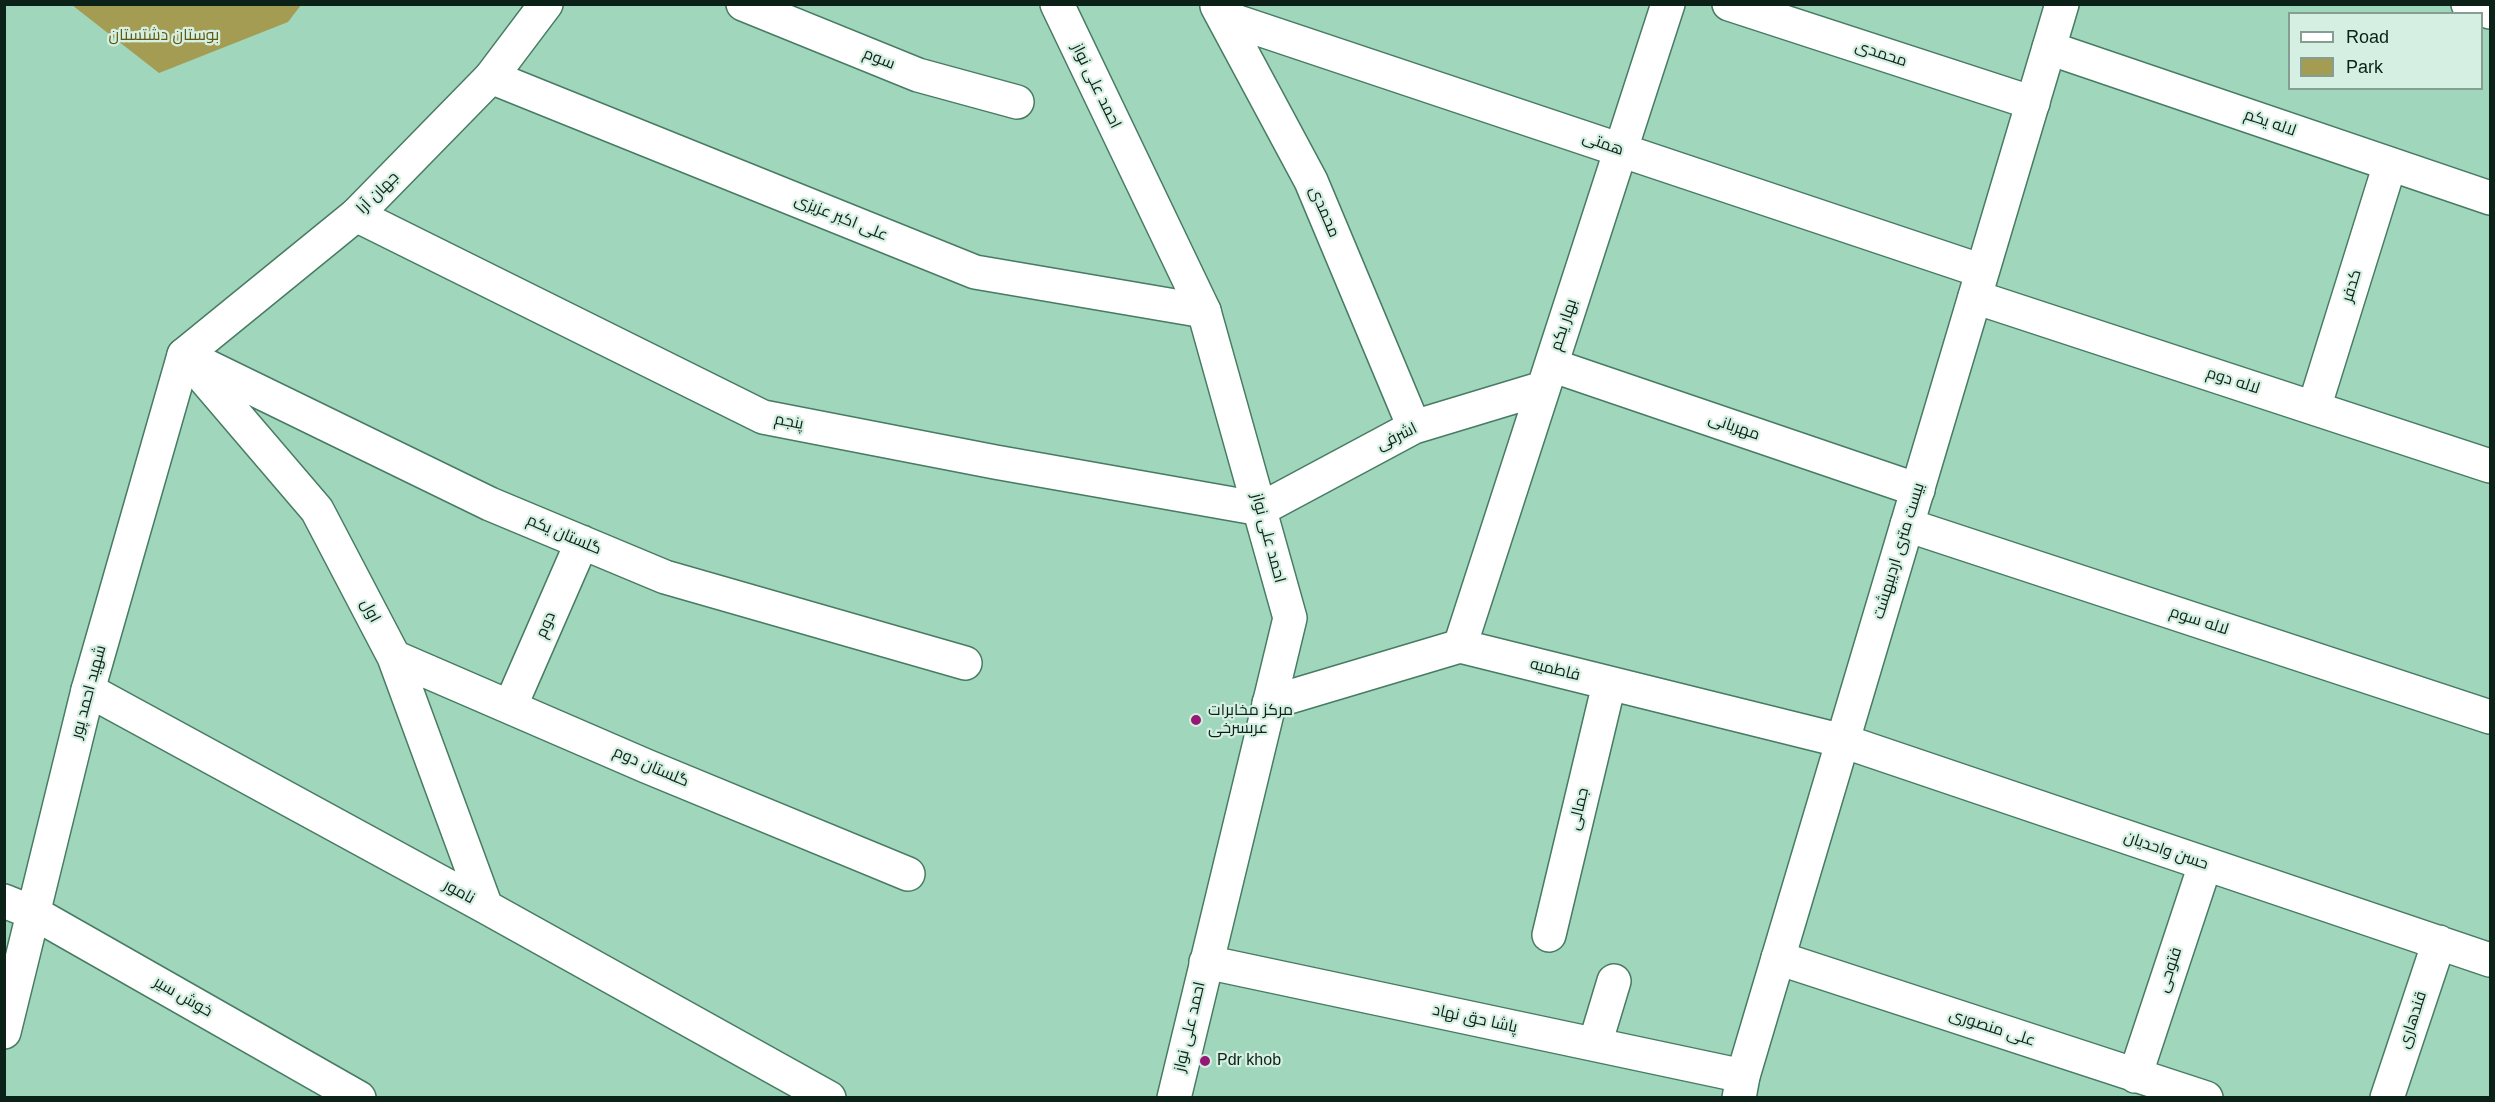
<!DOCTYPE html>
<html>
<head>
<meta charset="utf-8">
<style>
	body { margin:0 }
	#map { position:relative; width:2495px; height:1102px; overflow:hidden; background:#a0d6bb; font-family:Helvetica,sans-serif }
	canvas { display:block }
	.frame { position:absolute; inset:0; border:6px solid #0c2218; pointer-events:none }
	.legend { position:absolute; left:2288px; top:12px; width:195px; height:78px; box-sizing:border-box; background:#d5f0e2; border:2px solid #859e91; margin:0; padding:8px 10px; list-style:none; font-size:18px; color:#0c2218 }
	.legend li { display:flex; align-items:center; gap:12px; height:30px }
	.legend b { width:30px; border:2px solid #859e91 }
</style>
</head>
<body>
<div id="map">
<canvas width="2495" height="1102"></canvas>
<div class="frame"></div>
<ul class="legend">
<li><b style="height:8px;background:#fff"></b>Road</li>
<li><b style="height:16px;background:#a49c53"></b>Park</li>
</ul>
</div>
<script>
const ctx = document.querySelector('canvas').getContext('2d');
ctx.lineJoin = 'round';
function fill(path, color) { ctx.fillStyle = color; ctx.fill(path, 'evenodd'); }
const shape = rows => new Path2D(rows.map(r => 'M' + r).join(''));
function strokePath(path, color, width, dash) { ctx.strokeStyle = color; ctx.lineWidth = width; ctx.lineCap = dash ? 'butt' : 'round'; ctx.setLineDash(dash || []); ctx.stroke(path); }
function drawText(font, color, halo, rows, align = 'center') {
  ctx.font = font + ' Helvetica,Cairo,sans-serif'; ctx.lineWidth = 4.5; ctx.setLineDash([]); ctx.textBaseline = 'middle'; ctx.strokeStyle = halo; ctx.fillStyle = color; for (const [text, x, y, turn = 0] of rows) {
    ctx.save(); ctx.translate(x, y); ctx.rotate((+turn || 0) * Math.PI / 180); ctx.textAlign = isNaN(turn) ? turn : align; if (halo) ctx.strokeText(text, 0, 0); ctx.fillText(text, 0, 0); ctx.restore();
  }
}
const green = shape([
	[72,5,301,5,288,22,159,73]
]);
const minor = shape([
	[743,4,918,75,1017,102],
	[1729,4,2033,103],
	[1217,6,1311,181,1414,427],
	[1223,17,1982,271],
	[2049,48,2490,198],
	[491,77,975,272,1204,311],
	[356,215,763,417,995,462,1261,509,1414,427,1543,388],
	[1975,297,2490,466],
	[184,355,490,504,665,577,965,663],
	[193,365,317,510,394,657,486,907],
	[1551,365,1918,490],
	[2314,408,2390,164],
	[1907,525,2490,717],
	[1460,646,1668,4],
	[394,657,646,766,908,874],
	[88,690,486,907,829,1098],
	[1269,703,1460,646,1843,741,2490,960],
	[510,707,582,542],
	[4,901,34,913,359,1098],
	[1549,935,1609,684],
	[1778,958,2206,1098],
	[1206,962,1743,1076],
	[1595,1044,1614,981],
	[2135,1076,2205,865],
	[2387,1098,2439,942]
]);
const tertiary = shape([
	[4,1032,88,690,184,355,356,215,491,77,546,4],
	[1739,1098,1743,1076,2062,4]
]);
const secondary = shape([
	[1057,4,1204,311,1290,618,1174,1098],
	[2468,4,2490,12]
]);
const markers = [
	[1196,720,6,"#951872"],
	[1205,1061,6,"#951872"]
];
const parkNames = [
	["بوستان دشتستان",164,36]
];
const streetNames = [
	["محمدی",1881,54,18],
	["سوم",879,59,22],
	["احمد علی نواز",1096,86,64],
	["لاله یکم",2270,123,19],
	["همتی",1603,144,19],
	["جهان آرا",378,193,-45],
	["محمدی",1324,212,67],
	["علی اکبر عزیزی",841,218,22],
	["کدفر",2352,286,-73],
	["بهار یکم",1564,325,-72],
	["لاله دوم",2233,381,18],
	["پنجم",789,422,11],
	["مهربانی",1734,427,19],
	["اشرفی",1397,437,-26],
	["گلستان یکم",564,535,23],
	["احمد علی نواز",1268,538,75],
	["بیست متری اردیبهشت",1899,551,-73],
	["اول",370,611,62],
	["لاله سوم",2199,621,18],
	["دوم",546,625,-66],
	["فاطمیه",1555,670,14],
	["شهید احمد پور",89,692,-75],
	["گلستان دوم",651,767,23],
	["جمالی",1579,809,-77],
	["حسن واحدیان",2166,851,19],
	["نامور",459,892,29],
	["فتوحی",2170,970,-72],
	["خوش سیر",183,997,30],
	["پاشا حق نهاد",1475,1019,12],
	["قندهاری",2413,1020,-72],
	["احمد علی نواز",1190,1027,-77],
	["علی منصوری",1992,1028,18]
];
const poiNames = [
	["مرکز مخابرات",1208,711],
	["عربسرخی",1208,729],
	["Pdr khob",1217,1061]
];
fill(green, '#a49c53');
strokePath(minor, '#477b63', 36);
strokePath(tertiary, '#477b63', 36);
strokePath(secondary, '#477b63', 36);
strokePath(minor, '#fff', 33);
strokePath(tertiary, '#fff', 33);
strokePath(secondary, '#fff', 33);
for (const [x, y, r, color] of markers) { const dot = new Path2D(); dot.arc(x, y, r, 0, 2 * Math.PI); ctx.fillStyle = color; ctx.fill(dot); strokePath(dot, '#d5f0e2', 2); }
drawText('16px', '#615910', '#d5f0e2', parkNames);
drawText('16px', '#0c2218', '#d5f0e2', streetNames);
drawText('16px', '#0c2218', '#d5f0e2', poiNames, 'left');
</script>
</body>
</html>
